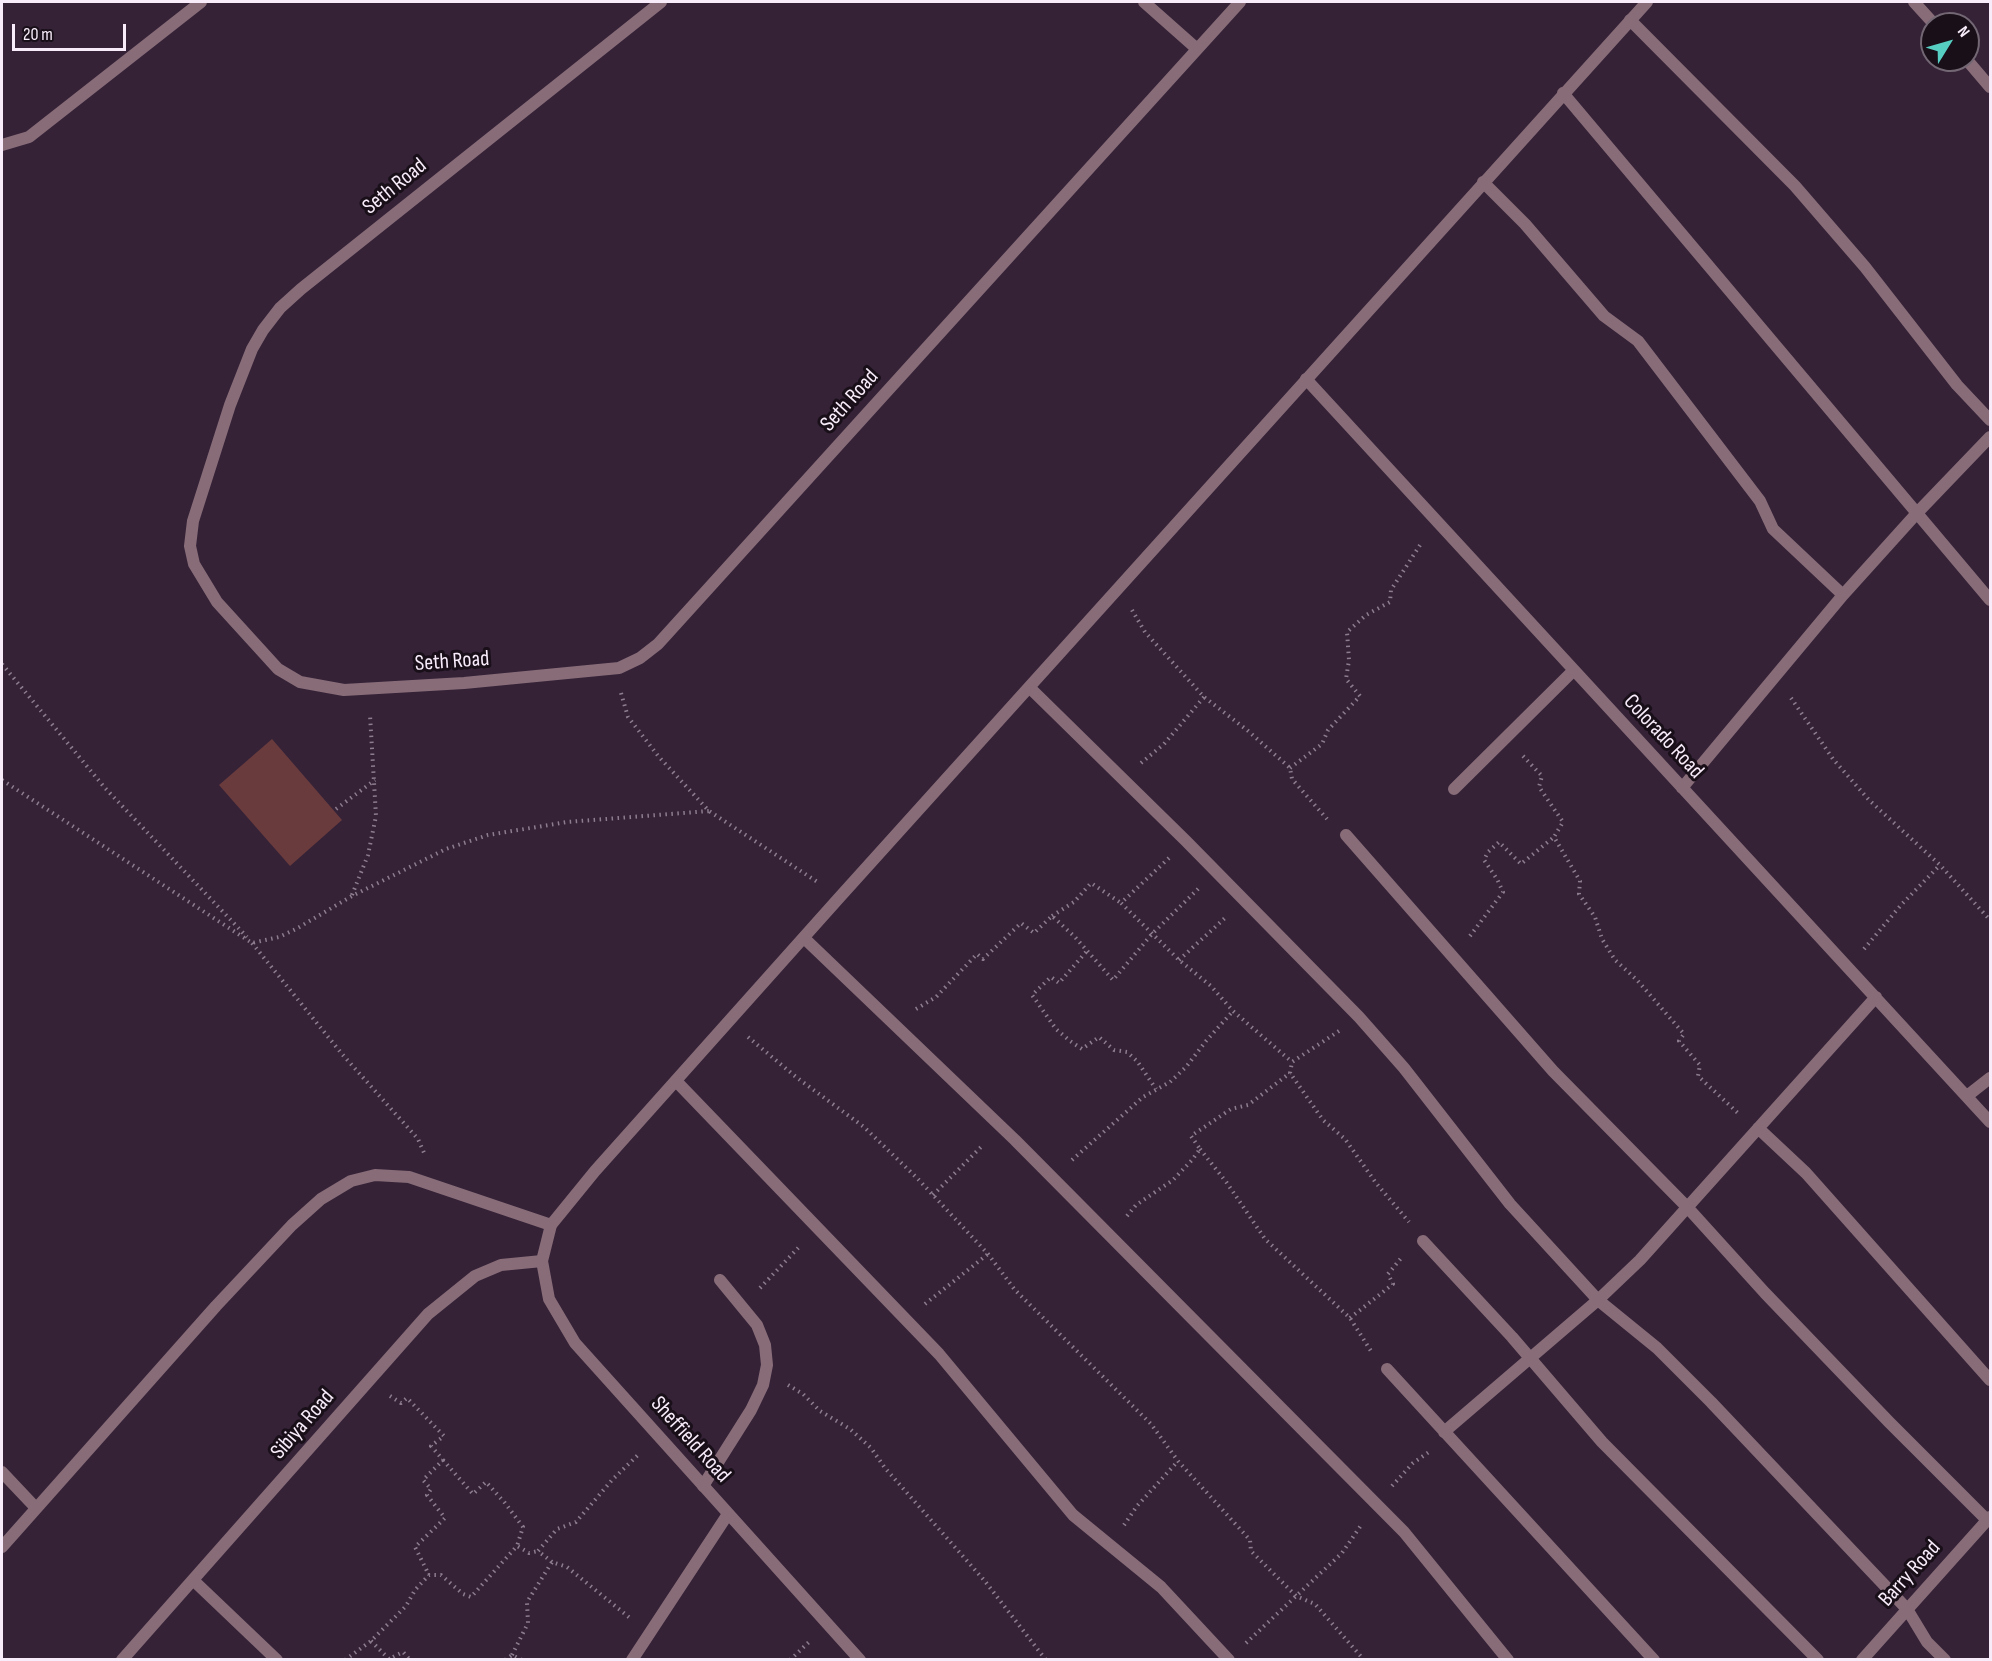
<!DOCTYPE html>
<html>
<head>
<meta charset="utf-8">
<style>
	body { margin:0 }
	#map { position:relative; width:1992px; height:1661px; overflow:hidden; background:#352237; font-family:"Sofia Sans Condensed",sans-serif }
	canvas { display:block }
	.frame { position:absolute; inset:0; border:3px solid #f8ecfa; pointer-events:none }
	.north { position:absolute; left:1920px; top:12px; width:60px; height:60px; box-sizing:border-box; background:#180f19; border:2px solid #726773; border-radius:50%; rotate:53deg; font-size:16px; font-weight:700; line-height:24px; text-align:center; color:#f8ecfa }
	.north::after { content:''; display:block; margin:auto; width:21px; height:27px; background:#57cec2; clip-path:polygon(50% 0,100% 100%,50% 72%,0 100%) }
	.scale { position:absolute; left:12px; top:24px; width:114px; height:27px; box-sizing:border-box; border:3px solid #f8ecfa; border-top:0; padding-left:8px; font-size:18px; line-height:21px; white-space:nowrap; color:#f8ecfa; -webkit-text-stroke:4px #180f19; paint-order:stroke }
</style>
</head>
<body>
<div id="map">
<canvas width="1992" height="1661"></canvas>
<div class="frame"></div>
<div class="north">N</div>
<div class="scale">20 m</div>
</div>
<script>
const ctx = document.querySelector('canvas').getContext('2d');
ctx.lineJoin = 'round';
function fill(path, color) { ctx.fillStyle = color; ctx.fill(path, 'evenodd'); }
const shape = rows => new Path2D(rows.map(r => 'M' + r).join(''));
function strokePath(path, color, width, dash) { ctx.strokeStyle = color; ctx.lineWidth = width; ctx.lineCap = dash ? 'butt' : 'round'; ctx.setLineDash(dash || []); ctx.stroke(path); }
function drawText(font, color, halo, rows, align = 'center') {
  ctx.font = font + ' "Sofia Sans Condensed",sans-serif'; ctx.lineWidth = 6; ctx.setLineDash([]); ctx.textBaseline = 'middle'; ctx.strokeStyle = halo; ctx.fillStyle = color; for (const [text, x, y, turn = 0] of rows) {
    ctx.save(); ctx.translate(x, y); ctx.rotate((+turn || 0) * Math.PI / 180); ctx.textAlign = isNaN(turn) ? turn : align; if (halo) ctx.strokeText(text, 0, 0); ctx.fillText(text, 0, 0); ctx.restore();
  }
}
const green = shape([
	[272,739,342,820,290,866,219,785]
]);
const path = shape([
	[1132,610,1145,632,1204,697,1247,730,1290,768,1292,779,1327,819],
	[2,664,105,788,247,937],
	[621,693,628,717,659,757,709,811,819,883],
	[1791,698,1833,759,1870,801,1940,865,1990,920],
	[1523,756,1542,776,1539,787,1563,822,1554,837,1580,881,1579,894,1595,917,1602,939,1615,960,1637,980,1684,1034,1679,1041,1700,1065,1698,1076,1739,1114],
	[1141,763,1164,744,1204,697],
	[1290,768,1322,744,1328,730,1360,696,1346,679,1349,660,1347,632,1366,615,1390,602,1391,590,1422,542],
	[2,780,252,943,279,937,296,929,352,896,446,849,488,835,567,822,709,811],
	[336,809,375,780],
	[1169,858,1121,903,1179,960,1211,986,1233,1011,1292,1062],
	[352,895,368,855,376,816,370,715],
	[1052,916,1074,902,1091,883,1121,903],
	[1470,936,1503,892,1497,879,1484,860,1488,852,1499,842,1521,864,1554,837],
	[252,943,342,1054,418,1139,425,1155],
	[1864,949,1901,905,1940,865],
	[1086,952,1059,983,1051,977,1032,995,1056,1029,1070,1041,1082,1049,1099,1037,1114,1050,1127,1052,1137,1061,1156,1089],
	[1179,960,1225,918],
	[916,1009,936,997,977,954,983,959,1021,923,1034,933,1052,916,1074,936,1113,980,1152,934,1199,888],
	[1339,1031,1292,1062,1290,1073,1323,1120,1345,1139,1376,1183,1409,1222],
	[748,1037,796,1077,864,1127,918,1179,988,1254,1015,1290,1151,1424,1178,1461,1250,1540,1251,1551,1296,1596,1315,1604,1364,1660],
	[1200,1149,1227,1183,1265,1239,1350,1318,1371,1351],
	[1072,1160,1143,1097,1170,1082,1186,1067,1206,1041,1233,1011],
	[933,1195,983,1145],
	[1127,1216,1136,1205,1173,1180,1192,1160,1200,1149,1191,1136,1231,1109,1248,1105,1290,1073],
	[760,1288,800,1246],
	[925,1304,988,1254],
	[1350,1318,1393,1284,1388,1274,1402,1257],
	[788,1385,803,1394,820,1411,850,1429,871,1448,885,1468,984,1580,1046,1660],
	[390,1396,401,1403,407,1398,444,1436,431,1446,443,1460,423,1480,431,1489,427,1495,445,1518,415,1547,429,1575],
	[443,1460,473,1494,486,1482,505,1503,523,1527,517,1546],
	[1392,1486,1413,1463,1429,1452],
	[1124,1525,1137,1506,1178,1461],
	[552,1562,538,1551,557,1529,576,1522,612,1480,640,1453],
	[371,1641,389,1659,403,1652,410,1660],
	[1246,1643,1342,1553,1362,1524],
	[512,1655,528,1623,527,1602,552,1562,567,1567,630,1618],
	[345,1660,371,1641,406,1606,415,1590,429,1575,441,1575,463,1594,471,1597,517,1546,529,1553,538,1551],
	[505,1660,512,1655,522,1660],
	[790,1660,810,1641]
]);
const minor = shape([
	[661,2,301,289,280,308,263,330,252,349,230,405,193,521,190,546,194,564,217,602,278,669,300,682,344,690,464,683,619,668,640,658,658,644,1240,2],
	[1144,2,1197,49],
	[1914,2,1934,24],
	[1630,20,1795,186,1865,267,1957,385,1990,420],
	[1967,60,1990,87],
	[1563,93,1990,600],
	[2,145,29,137,201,2],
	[1483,182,1525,224,1604,316,1638,341,1760,501,1773,529,1843,595],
	[1306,379,1990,1122],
	[1030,688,1186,841,1359,1017,1404,1068,1510,1204,1598,1300,1657,1348,1711,1402,1907,1609,1927,1642,1945,1660],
	[1682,788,1843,595,1917,513,1990,437],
	[1454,789,1573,671],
	[1346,835,1553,1071,1688,1208,1765,1293,1889,1422,1987,1520],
	[804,938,1015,1140,1404,1532,1508,1660],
	[676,1081,939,1354,1073,1515,1161,1587,1229,1660],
	[1967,1096,1990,1078],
	[1758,1128,1806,1173,1990,1380],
	[1423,1241,1512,1337,1602,1442,1818,1660],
	[1387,1369,1654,1660],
	[1444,1432,1598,1300,1640,1260,1876,997],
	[2,1472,35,1507],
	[703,1486,751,1410,763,1385,767,1365,765,1345,757,1325,720,1280],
	[2,1547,216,1306,292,1225,321,1199,351,1181,375,1175,409,1177,551,1225],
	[193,1580,277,1660],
	[122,1660,428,1314,475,1276,501,1265,542,1261],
	[632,1660,728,1514],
	[1862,1660,1990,1517]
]);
const tertiary = shape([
	[860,1660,575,1343,549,1299,542,1261,551,1225,595,1171,838,899,1647,2]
]);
const streetNames = [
	["Seth Road",395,187,-39],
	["Seth Road",850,401,-48],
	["Seth Road",452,662,-4],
	["Colorado Road",1663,737,47],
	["Sibiya Road",303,1425,-49],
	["Sheffield Road",690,1440,48],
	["Barry Road",1910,1574,-48]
];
fill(green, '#693b3d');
strokePath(path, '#8d7d8f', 4, [1.5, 4.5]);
strokePath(minor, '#886d79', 12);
strokePath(tertiary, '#886d79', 12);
drawText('22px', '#f8ecfa', '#180f19', streetNames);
</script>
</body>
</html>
